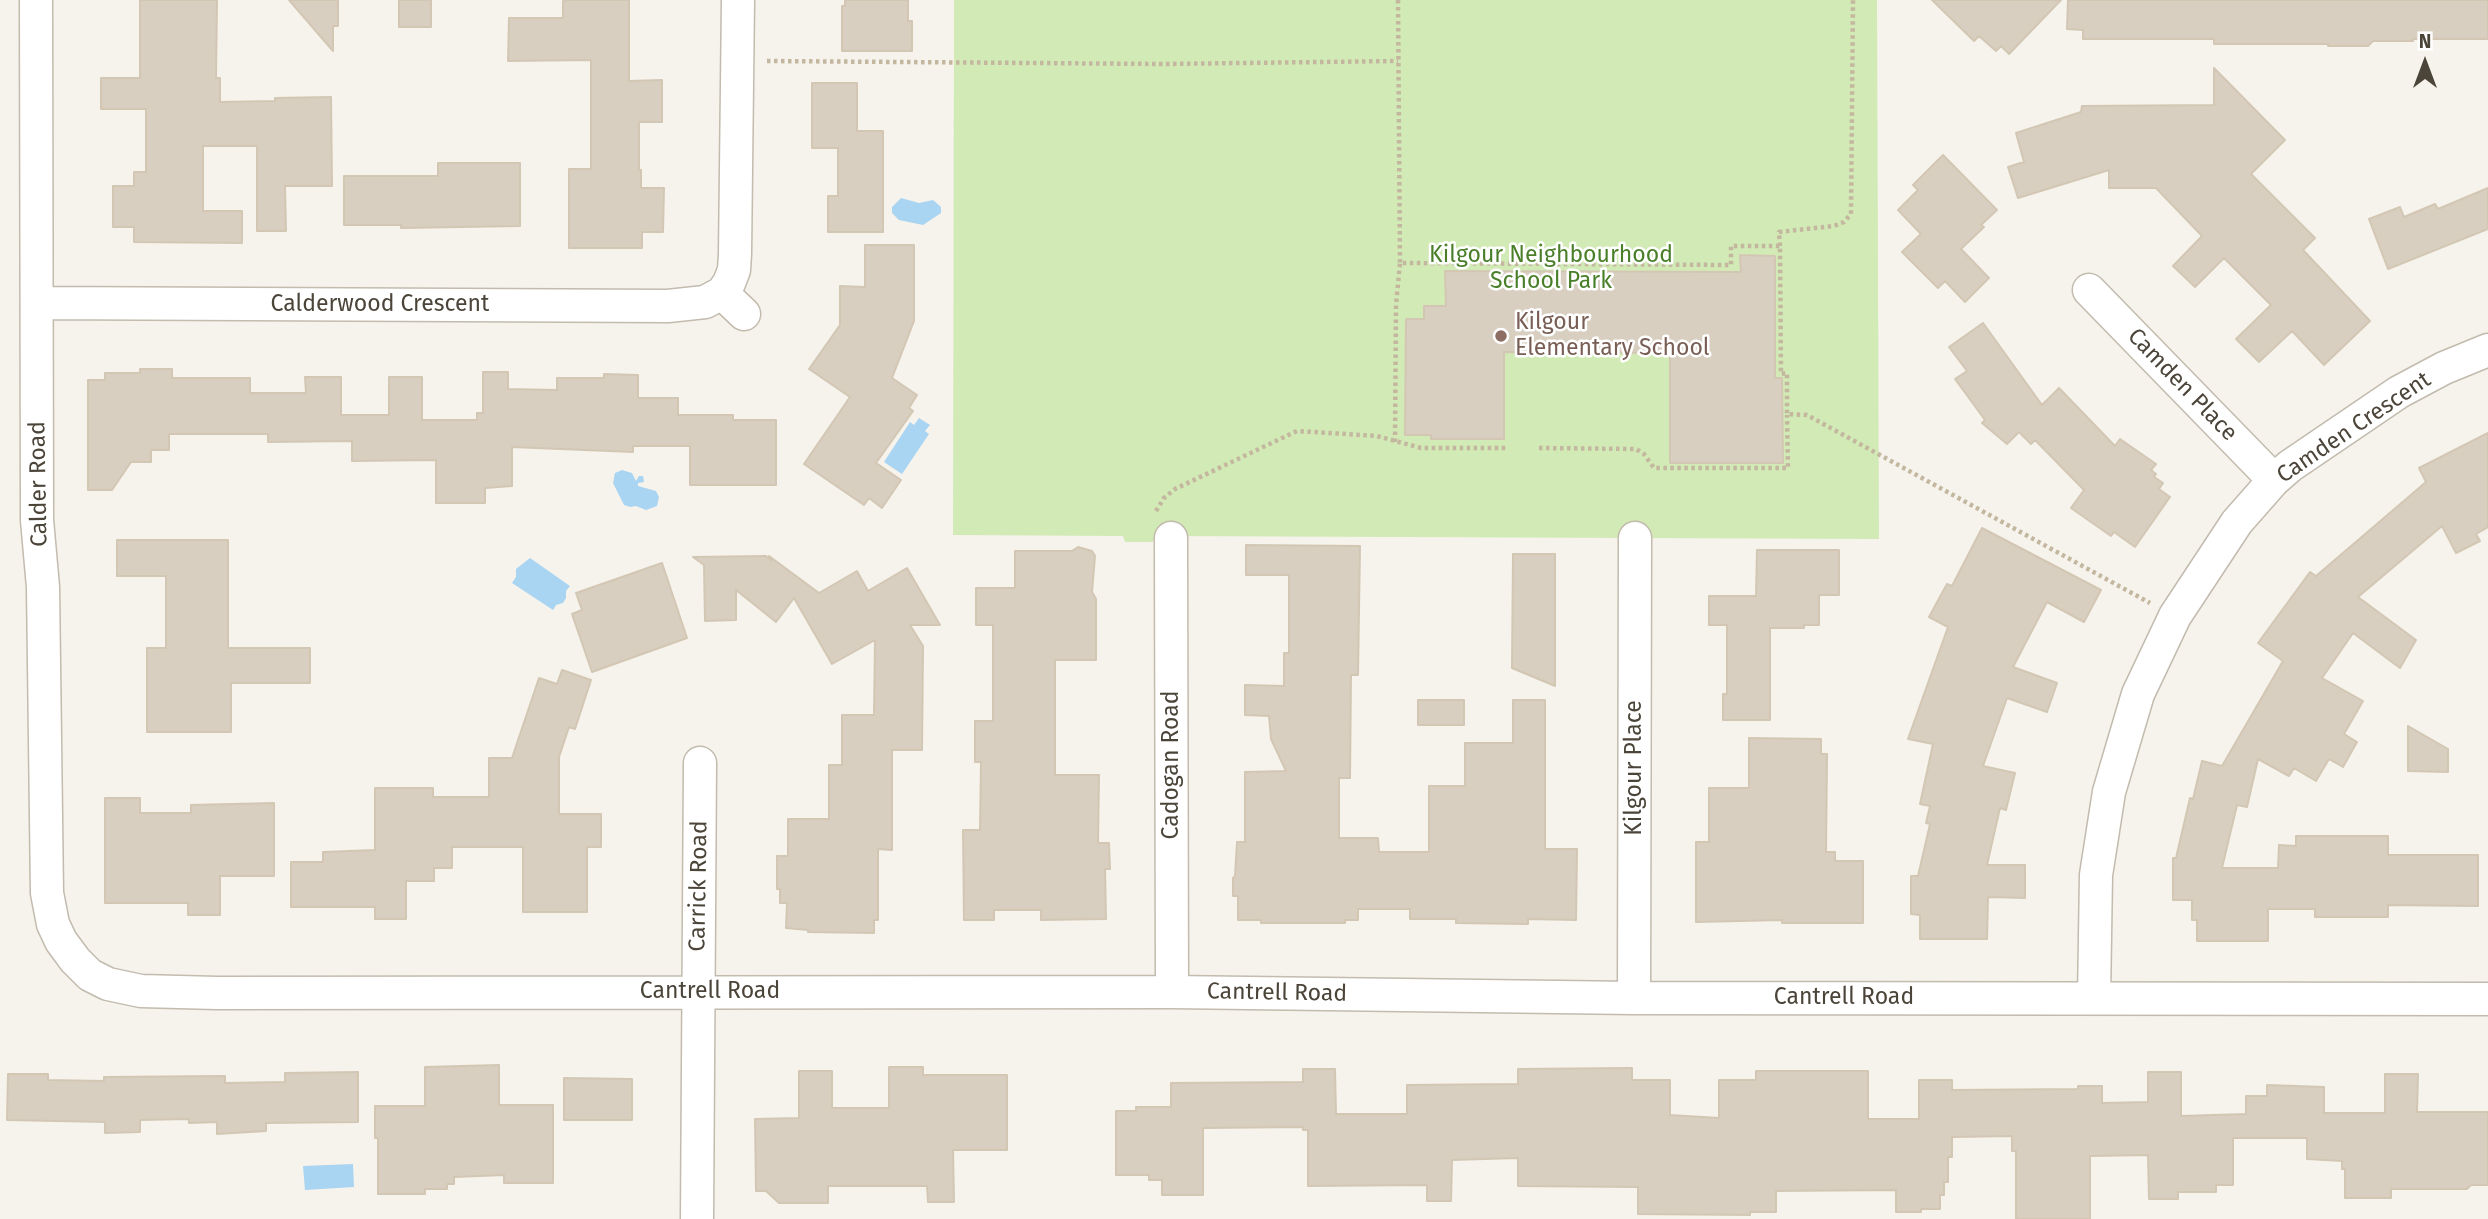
<!DOCTYPE html>
<html>
<head>
<meta charset="utf-8">
<style>
	body { margin:0 }
	#map { position:relative; width:2488px; height:1219px; overflow:hidden; background:#f6f3ec; font-family:"Fira Sans",sans-serif }
	canvas { display:block }
	.north { position:absolute; left:2390px; top:28px; width:70px; height:70px; -webkit-text-stroke:5px #fff; paint-order:stroke; rotate:0deg; font-size:19px; font-weight:700; line-height:28px; text-align:center; color:#4b4439 }
	.north::after { content:''; display:block; margin:auto; width:24px; height:32px; background:#4b4439; clip-path:polygon(50% 0,100% 100%,50% 72%,0 100%) }
</style>
</head>
<body>
<div id="map">
<canvas width="2488" height="1219"></canvas>
<div class="north">N</div>
</div>
<script>
const ctx = document.querySelector('canvas').getContext('2d');
ctx.lineJoin = 'round';
function fill(path, color) { ctx.fillStyle = color; ctx.fill(path, 'evenodd'); }
const shape = rows => new Path2D(rows.map(r => 'M' + r).join(''));
function strokePath(path, color, width, dash) { ctx.strokeStyle = color; ctx.lineWidth = width; ctx.lineCap = dash ? 'butt' : 'round'; ctx.setLineDash(dash || []); ctx.stroke(path); }
function drawText(font, color, halo, rows, align = 'center') {
  ctx.font = font + ' "Fira Sans",sans-serif'; ctx.lineWidth = 5; ctx.setLineDash([]); ctx.textBaseline = 'middle'; ctx.strokeStyle = halo; ctx.fillStyle = color; for (const [text, x, y, turn = 0] of rows) {
    ctx.save(); ctx.translate(x, y); ctx.rotate((+turn || 0) * Math.PI / 180); ctx.textAlign = isNaN(turn) ? turn : align; if (halo) ctx.strokeText(text, 0, 0); ctx.fillText(text, 0, 0); ctx.restore();
  }
}
const green = shape([
	[954,0,1877,0,1879,539,1155,536,1153,542,1125,542,1123,536,953,535]
]);
const water = shape([
	[901,198,919,203,933,200,941,207,941,213,923,225,899,220,892,213,892,207],
	[919,418,930,425,925,431,929,434,902,474,884,462,910,422,914,425],
	[622,470,632,473,636,481,639,476,643,476,644,482,638,483,638,486,656,491,659,497,657,506,646,510,636,506,630,507,624,505,613,483,615,473],
	[530,558,570,586,566,591,566,598,563,603,556,605,553,610,512,583,516,577,516,569],
	[353,1164,354,1187,305,1190,303,1166]
]);
const building = shape([
	[140,0,217,0,216,78,220,78,220,102,275,101,275,98,331,97,332,186,285,186,286,231,257,231,257,146,203,146,203,211,242,211,242,243,134,242,134,227,113,227,113,186,134,186,134,172,146,172,146,109,101,109,101,78,140,78,140,0],
	[289,0,338,0,338,26,333,26,333,51,289,0],
	[399,0,431,0,431,27,399,27,399,0],
	[569,0,629,0,629,81,662,80,662,122,639,122,639,170,641,170,641,188,664,188,663,232,642,232,642,248,569,248,569,169,591,169,591,60,508,61,509,18,563,18,563,1,569,0],
	[845,0,908,0,908,21,912,21,912,51,842,51,842,6,845,6,845,0],
	[1932,0,2061,0,2009,54,2001,46,1996,51,1979,36,1974,41,1932,0],
	[2068,0,2488,0,2488,39,2413,39,2413,41,2373,41,2368,46,2328,46,2328,44,2214,44,2214,39,2083,39,2083,30,2067,29,2068,0],
	[2214,68,2285,140,2251,174,2315,238,2303,250,2370,321,2324,365,2292,331,2259,362,2236,339,2271,305,2224,258,2195,287,2173,266,2202,236,2156,188,2109,188,2109,170,2018,198,2008,167,2024,162,2016,133,2081,112,2082,106,2214,105,2214,68],
	[812,83,857,83,857,131,883,131,883,232,828,232,828,196,838,196,838,148,812,148,812,83],
	[1943,155,1997,210,1981,225,1984,227,1961,249,1989,278,1965,302,1945,281,1938,288,1902,252,1921,234,1898,210,1918,190,1913,185,1943,155],
	[438,163,520,163,520,226,401,228,401,225,344,225,344,176,438,176,438,163],
	[2488,188,2488,229,2388,269,2369,219,2400,207,2404,217,2435,204,2438,209,2488,188],
	[865,245,914,245,914,321,892,378,917,395,909,408,913,411,876,463,901,480,882,508,869,498,864,505,804,464,850,397,809,369,840,325,840,286,865,287,865,245],
	[1740,255,1775,256,1775,378,1782,378,1783,463,1670,463,1670,353,1504,352,1504,439,1431,439,1431,435,1405,435,1406,319,1424,319,1424,306,1446,306,1445,271,1741,272,1740,255],
	[1983,323,2042,405,2059,388,2115,446,2120,439,2156,464,2151,470,2156,474,2154,477,2163,483,2159,489,2170,497,2135,547,2114,532,2111,536,2071,508,2084,490,2035,440,2031,444,2019,432,2007,444,1982,423,1985,420,1955,379,1967,371,1949,347,1983,323],
	[140,369,172,369,172,378,250,378,250,393,306,393,305,377,341,377,341,415,389,415,389,377,422,377,422,420,477,420,477,413,483,413,483,372,508,372,508,389,557,390,557,378,604,378,604,374,638,375,638,398,678,398,678,415,733,415,733,420,776,420,776,485,690,485,690,446,633,446,633,452,512,447,512,486,485,488,485,503,436,503,436,460,352,461,352,441,268,442,268,434,169,434,169,450,151,450,151,462,131,462,112,490,88,490,88,380,105,380,105,373,140,373,140,369],
	[2488,433,2488,527,2476,534,2480,541,2456,553,2442,526,2358,597,2416,640,2400,668,2353,633,2322,678,2363,701,2344,734,2357,742,2343,767,2329,759,2316,781,2294,768,2289,776,2258,759,2247,807,2237,805,2222,868,2278,868,2279,845,2296,846,2296,836,2388,836,2388,855,2478,855,2478,906,2388,905,2388,917,2315,917,2315,909,2268,909,2268,941,2197,941,2197,920,2192,920,2192,900,2173,900,2173,858,2176,858,2190,798,2193,799,2202,761,2222,766,2283,661,2258,643,2310,572,2316,576,2426,482,2419,468,2488,433],
	[1982,528,2101,590,2084,622,2047,602,2013,667,2057,683,2047,712,2007,698,1983,766,2015,773,2006,810,2000,808,1987,865,2025,865,2025,898,1988,897,1987,939,1920,939,1920,915,1911,914,1911,876,1918,876,1930,824,1926,823,1930,806,1920,804,1933,744,1908,739,1948,627,1929,617,1947,584,1952,586,1982,528],
	[117,540,228,540,228,648,310,648,310,683,231,683,231,732,147,732,147,648,166,648,166,576,117,576,117,540],
	[1246,545,1360,546,1358,675,1351,675,1350,778,1339,778,1339,838,1378,838,1379,852,1429,852,1429,786,1465,786,1465,743,1513,743,1513,700,1545,700,1545,849,1577,849,1576,920,1528,919,1528,924,1456,923,1456,919,1410,919,1410,909,1358,909,1358,920,1345,920,1345,923,1261,923,1261,920,1238,920,1238,896,1233,896,1233,878,1235,876,1237,842,1245,842,1245,772,1286,771,1271,739,1269,716,1245,715,1245,685,1284,686,1284,653,1289,653,1289,575,1246,575,1246,545],
	[1078,547,1092,551,1095,556,1092,592,1096,599,1096,660,1055,660,1055,775,1099,775,1098,843,1109,843,1110,869,1105,869,1106,919,1041,920,1041,910,994,910,994,920,964,920,963,830,980,830,981,762,975,762,975,721,993,721,993,625,976,625,976,588,1015,588,1015,551,1072,551,1078,547],
	[1757,550,1839,550,1839,595,1819,595,1819,625,1804,625,1804,628,1770,628,1770,720,1723,720,1723,694,1727,694,1727,625,1709,625,1709,596,1756,596,1757,550],
	[1513,554,1555,554,1555,686,1512,668,1513,554],
	[766,556,772,561,769,556,819,593,857,571,868,591,907,568,940,625,910,625,923,646,922,750,892,750,892,850,878,849,878,920,874,920,874,933,808,932,808,930,786,928,787,903,780,903,780,889,777,889,777,856,788,856,788,819,829,819,829,765,842,765,842,715,874,715,875,640,832,664,794,598,776,622,736,590,736,620,705,621,704,565,693,557,766,556],
	[662,563,687,638,592,672,572,614,582,610,576,593,662,563],
	[562,670,591,680,575,729,569,727,559,757,559,814,601,814,601,847,587,847,587,912,523,912,523,847,452,847,452,868,434,868,434,881,406,881,406,919,375,919,375,907,291,907,291,862,323,862,323,852,375,850,375,788,433,788,433,797,489,797,489,758,512,758,539,678,557,684,562,670],
	[1418,700,1464,700,1464,725,1418,725,1418,700],
	[2408,726,2448,749,2448,772,2408,771,2408,726],
	[1749,738,1821,739,1821,754,1827,754,1826,852,1835,852,1835,861,1863,861,1863,923,1782,923,1782,920,1696,922,1696,842,1709,842,1709,788,1749,788,1749,738],
	[105,798,140,798,140,813,191,813,191,805,274,803,274,876,220,876,220,915,188,915,188,903,105,903,105,798],
	[499,1065,499,1105,553,1105,553,1183,504,1183,504,1175,454,1177,454,1184,447,1184,447,1189,425,1189,425,1194,378,1194,378,1138,375,1138,375,1106,425,1106,425,1067,499,1065],
	[889,1067,923,1067,923,1075,1007,1075,1007,1150,953,1150,954,1202,928,1202,927,1186,828,1186,828,1203,779,1203,766,1191,756,1191,755,1119,799,1118,799,1071,832,1071,832,1108,889,1108,889,1067],
	[1632,1068,1632,1080,1670,1080,1670,1115,1719,1118,1719,1080,1756,1080,1756,1071,1868,1071,1868,1119,1919,1119,1919,1080,1952,1080,1952,1090,2078,1089,2078,1086,2102,1086,2102,1103,2148,1102,2148,1072,2181,1072,2181,1116,2246,1114,2246,1096,2267,1096,2267,1085,2324,1087,2324,1113,2385,1113,2385,1074,2418,1074,2417,1112,2488,1112,2488,1185,2471,1185,2467,1189,2391,1189,2391,1198,2345,1198,2345,1169,2342,1169,2342,1161,2307,1159,2307,1138,2233,1138,2233,1185,2216,1185,2216,1192,2178,1192,2178,1199,2149,1199,2148,1155,2090,1156,2090,1219,2016,1219,2016,1151,2012,1151,2012,1136,1952,1137,1952,1157,1948,1157,1948,1182,1944,1182,1944,1195,1940,1195,1940,1209,1921,1209,1921,1212,1896,1212,1896,1190,1776,1191,1776,1212,1750,1212,1750,1215,1638,1214,1638,1187,1518,1186,1518,1158,1452,1160,1451,1201,1427,1201,1427,1185,1308,1186,1308,1130,1303,1130,1303,1127,1203,1128,1203,1195,1162,1195,1162,1180,1149,1180,1149,1175,1116,1175,1116,1111,1136,1111,1136,1107,1171,1107,1171,1083,1303,1082,1303,1069,1335,1069,1336,1114,1407,1114,1407,1085,1518,1084,1518,1069,1632,1068],
	[358,1072,358,1122,266,1123,266,1131,217,1134,217,1122,189,1123,189,1119,140,1120,140,1132,105,1133,105,1122,7,1120,8,1074,48,1074,48,1080,104,1081,104,1077,225,1076,225,1083,285,1082,285,1073,358,1072],
	[564,1078,632,1079,632,1120,564,1120,564,1078]
]);
const path = shape([
	[1398,0,1400,263],
	[767,61,1164,64,1398,61],
	[1780,246,1779,232,1834,226,1844,222,1851,214,1853,0],
	[1395,442,1396,305,1400,263,1731,265,1731,246,1780,246,1781,374,1787,373,1787,414,1807,415,2150,603],
	[1539,448,1636,449,1644,454,1654,468,1788,468,1787,415],
	[1156,511,1164,498,1175,489,1297,431,1377,436,1421,448,1507,448]
]);
const street = shape([
	[36,0,37,520,43,587,47,893,53,924,61,941,75,960,90,975,108,984,141,991,217,993,1172,992,1634,998,2488,999],
	[738,0,735,254,734,270,729,283,722,293,744,314],
	[2089,290,2274,480],
	[37,303,668,306,705,302,722,293],
	[1171,538,1172,992],
	[1634,998,1635,538],
	[2094,998,2096,875,2109,792,2138,694,2175,616,2237,522,2274,480,2290,466,2399,392,2444,368,2488,350],
	[697,1219,700,763]
]);
const markers = [
	[1501,336,7,"#8d6e63"]
];
const parkNames = [
	["Kilgour Neighbourhood",1551,256],
	["School Park",1551,282]
];
const streetNames = [
	["Calderwood Crescent",380,305],
	["Camden Place",2182,385,46],
	["Camden Crescent",2354,428,-34],
	["Calder Road",39,484,-91],
	["Cadogan Road",1172,765,-90],
	["Kilgour Place",1635,768,-90],
	["Carrick Road",699,886,-89],
	["Cantrell Road",710,992],
	["Cantrell Road",1277,993,1],
	["Cantrell Road",1844,998]
];
const educationNames = [
	["Kilgour",1515,323],
	["Elementary School",1515,349]
];
fill(green, '#d2eab5');
fill(water, '#a9d4f2');
fill(building, '#d8cfc1');
strokePath(building, '#d3c7b4', 2);
strokePath(street, '#c2bbae', 35);
strokePath(path, '#c4b79f', 4.5, [3.5, 3.5]);
strokePath(street, '#fff', 32);
for (const [x, y, r, color] of markers) { const dot = new Path2D(); dot.arc(x, y, r, 0, 2 * Math.PI); ctx.fillStyle = color; ctx.fill(dot); strokePath(dot, '#fff', 2.5); }
drawText('23px', '#4a7f2a', '#fff', parkNames);
drawText('23px', '#4b4439', '#fff', streetNames);
drawText('23px', '#785e54', '#fff', educationNames, 'left');
</script>
</body>
</html>
